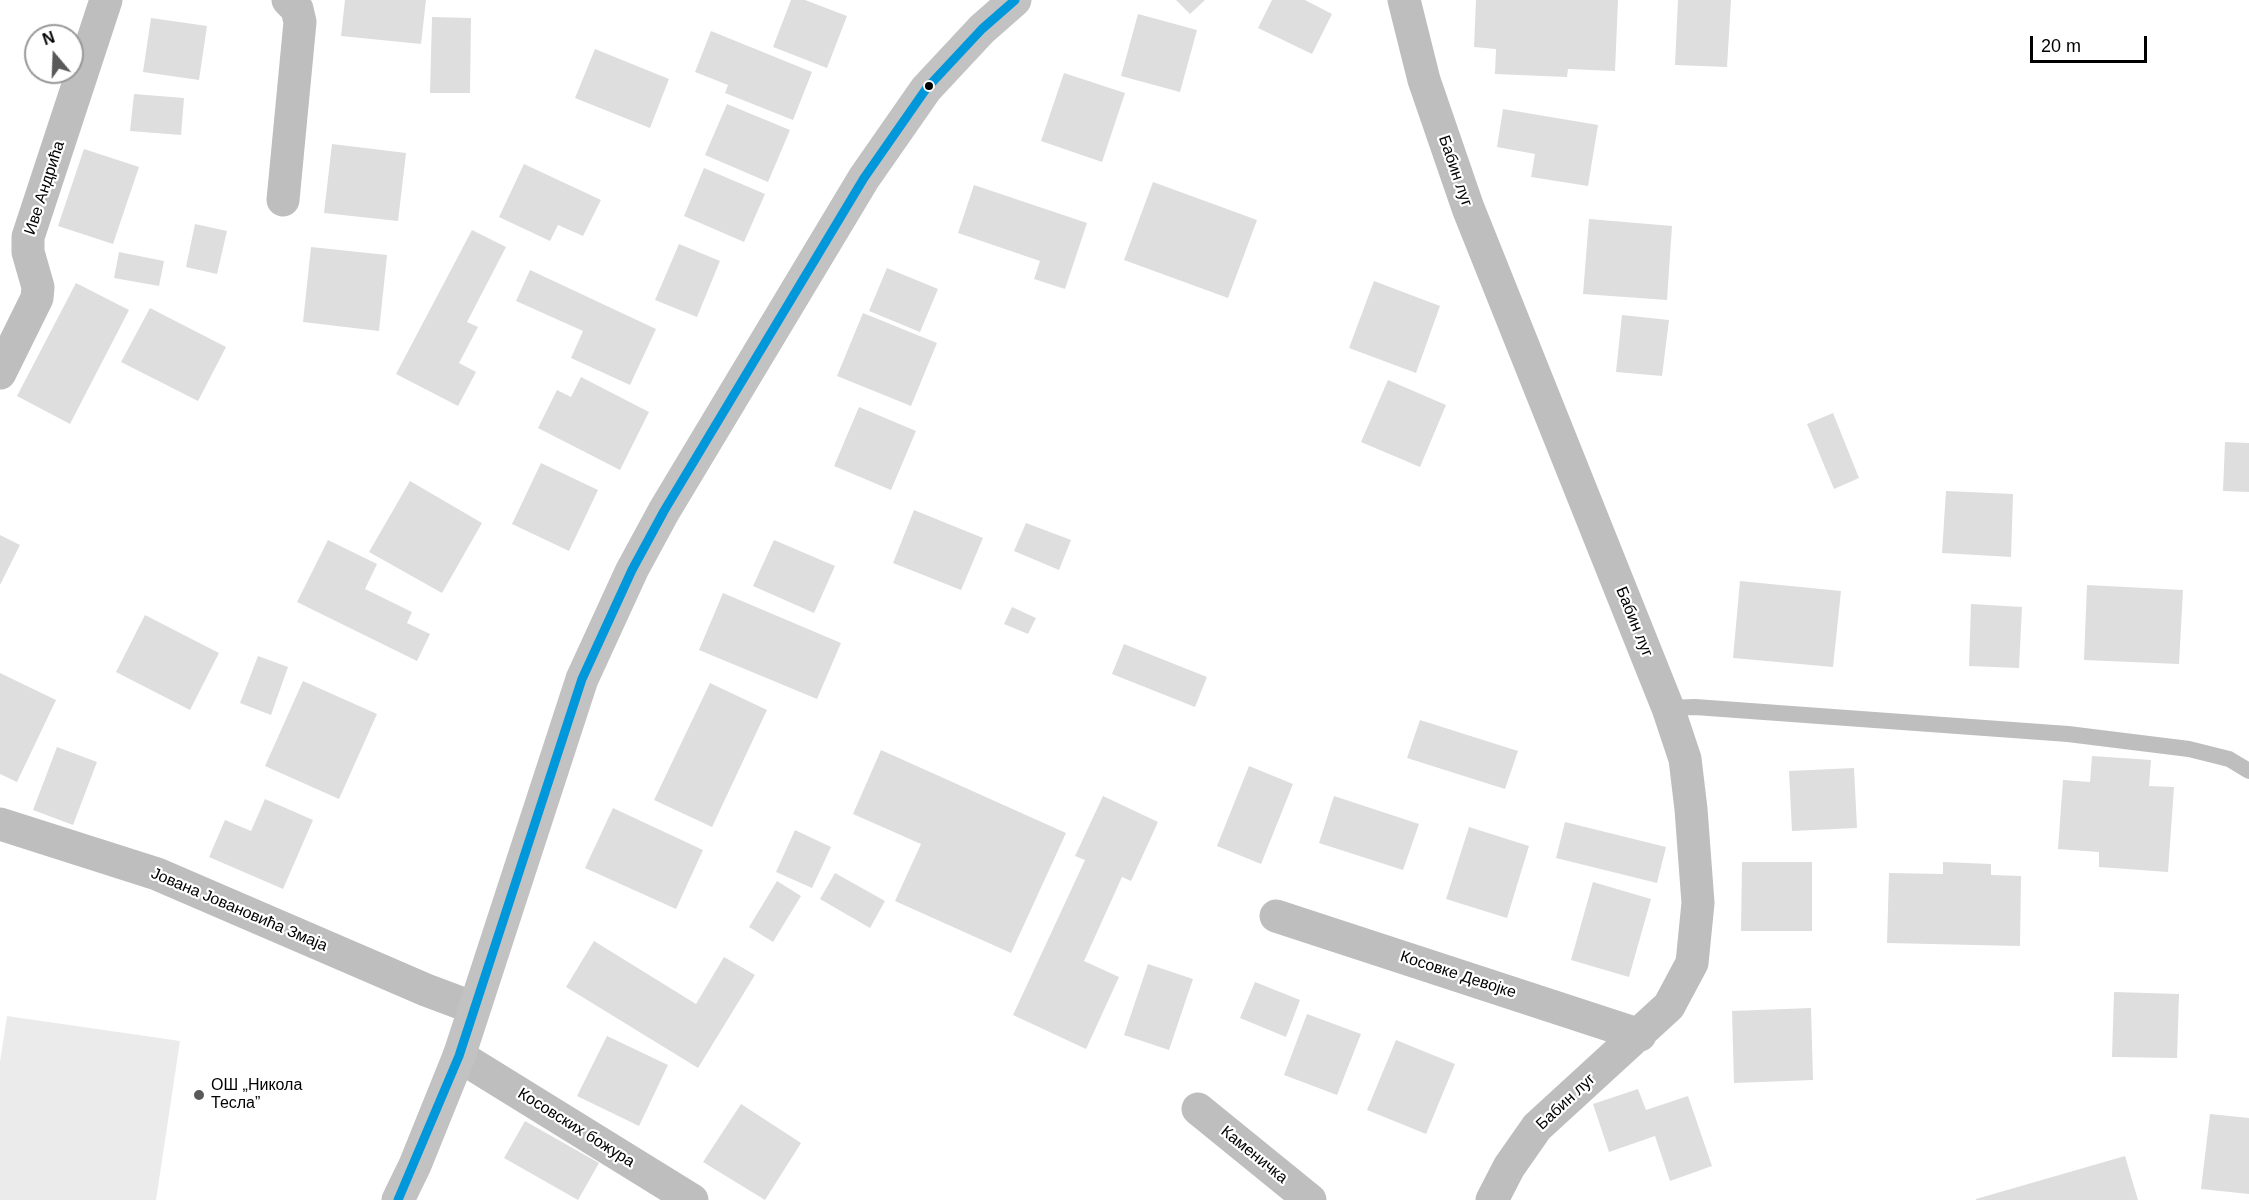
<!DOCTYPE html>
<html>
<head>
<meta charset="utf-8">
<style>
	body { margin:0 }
	#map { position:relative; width:2249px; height:1200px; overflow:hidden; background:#fff; font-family:Helvetica,sans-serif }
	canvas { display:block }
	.north { position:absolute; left:24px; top:24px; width:60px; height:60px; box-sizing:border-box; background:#fff; border:2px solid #999; border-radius:50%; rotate:341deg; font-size:16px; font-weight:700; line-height:24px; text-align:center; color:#000 }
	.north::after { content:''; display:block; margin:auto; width:21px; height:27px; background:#595959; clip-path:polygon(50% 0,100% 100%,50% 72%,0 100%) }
	.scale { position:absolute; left:2030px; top:36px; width:117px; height:27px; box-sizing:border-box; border:3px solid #000; border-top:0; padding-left:8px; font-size:18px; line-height:21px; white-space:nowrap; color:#000; -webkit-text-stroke:4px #fff; paint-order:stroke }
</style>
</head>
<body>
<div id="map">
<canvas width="2249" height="1200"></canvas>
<div class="north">N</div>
<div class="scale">20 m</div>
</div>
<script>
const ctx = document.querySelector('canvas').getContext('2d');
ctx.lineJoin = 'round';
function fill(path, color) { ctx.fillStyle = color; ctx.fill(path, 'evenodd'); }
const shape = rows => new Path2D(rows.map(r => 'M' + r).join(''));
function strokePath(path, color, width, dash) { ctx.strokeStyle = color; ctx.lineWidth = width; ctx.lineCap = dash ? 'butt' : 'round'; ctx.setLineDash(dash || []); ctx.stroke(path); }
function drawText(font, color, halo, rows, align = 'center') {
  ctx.font = font + ' Helvetica,sans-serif'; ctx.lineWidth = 4.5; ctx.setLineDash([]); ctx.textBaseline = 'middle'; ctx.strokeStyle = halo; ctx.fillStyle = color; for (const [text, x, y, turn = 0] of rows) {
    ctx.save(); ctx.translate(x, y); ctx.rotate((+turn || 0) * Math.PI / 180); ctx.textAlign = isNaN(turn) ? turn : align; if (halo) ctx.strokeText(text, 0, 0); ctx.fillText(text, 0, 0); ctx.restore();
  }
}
const green = shape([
	[7,1016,180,1041,156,1200,0,1200,0,1062]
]);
const building = shape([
	[345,0,426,0,421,44,341,36],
	[791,0,805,0,847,16,827,68,773,47],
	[1176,0,1205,0,1190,14],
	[1272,0,1305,0,1332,14,1312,54,1258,28],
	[1476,0,1618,0,1615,71,1568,69,1567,77,1495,74,1496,49,1474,47],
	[1678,0,1731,0,1727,67,1675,65],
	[1138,14,1197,30,1180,92,1121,76],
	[432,17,471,18,470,93,430,93],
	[151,18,207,26,199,80,143,72],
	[711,31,812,72,793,120,725,93,728,85,695,72],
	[595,49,669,79,650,128,575,98],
	[1064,73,1125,93,1102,162,1041,141],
	[134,94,184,98,181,135,130,131],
	[727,104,790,130,768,182,705,155],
	[1503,109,1598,125,1588,186,1531,177,1535,154,1497,147],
	[332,144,406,153,398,221,324,213],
	[84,149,139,167,113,244,58,226],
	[524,164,601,200,583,236,558,225,550,241,499,217],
	[704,168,765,194,744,242,684,216],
	[1153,182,1257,220,1228,298,1124,260],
	[974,185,1087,223,1065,289,1034,279,1040,261,958,233],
	[1589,219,1672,226,1667,300,1583,294],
	[195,224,227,231,217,274,186,267],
	[472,230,506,247,467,322,478,327,459,363,476,372,458,406,396,374],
	[679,244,720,261,697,317,655,300],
	[311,247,387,255,379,331,303,322],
	[119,252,164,261,159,286,114,278],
	[887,268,938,289,920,332,869,311],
	[530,270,656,329,630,385,571,358,583,331,516,301],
	[1374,281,1440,306,1416,373,1349,348],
	[76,283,129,310,70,424,17,396],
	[150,308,226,347,198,401,121,362],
	[863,313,937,343,911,406,837,376],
	[1622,315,1669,320,1662,376,1616,372],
	[581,377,649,412,620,470,538,428,557,390,571,397],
	[1388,380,1446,405,1420,467,1361,442],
	[859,407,916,431,891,490,834,466],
	[1833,413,1859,478,1834,489,1807,424],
	[2225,442,2249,443,2249,492,2223,491],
	[541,463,598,490,569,551,512,524],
	[410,481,482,523,442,593,369,552],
	[1946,491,2013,494,2011,557,1942,553],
	[914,510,983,538,961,590,893,563],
	[1026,523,1071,540,1059,570,1014,551],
	[0,535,20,545,0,585],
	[328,540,377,564,365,589,412,612,407,623,430,634,417,661,297,602],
	[774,540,835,566,814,613,753,586],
	[1740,581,1841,591,1833,667,1733,658],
	[2087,585,2183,590,2179,664,2084,660],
	[723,593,841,643,817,699,699,650],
	[1971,604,2022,607,2019,668,1969,666],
	[1012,607,1036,618,1028,634,1004,624],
	[145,615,219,653,190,710,116,672],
	[1124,644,1207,677,1195,707,1112,674],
	[258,656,288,667,271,715,240,703],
	[0,673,56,700,17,782,0,774],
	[303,681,377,714,339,799,265,766],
	[710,683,767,710,712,827,654,800],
	[1420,720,1518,751,1505,789,1407,758],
	[57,747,97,762,73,825,33,810],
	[881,750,1066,833,1011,953,895,901,921,844,853,814],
	[2092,756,2151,760,2149,786,2174,787,2168,872,2099,867,2099,852,2058,849,2063,780,2090,782],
	[1249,766,1293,784,1261,864,1217,846],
	[1854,768,1857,828,1792,831,1789,771],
	[1103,796,1158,822,1131,881,1122,877,1084,961,1119,977,1086,1049,1013,1015,1085,860,1075,856],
	[1334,796,1419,824,1403,870,1319,843],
	[265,799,313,820,283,889,209,857,225,820,251,831],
	[613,808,703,850,676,909,585,868],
	[1565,822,1666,847,1657,883,1556,858],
	[1469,827,1529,846,1507,918,1446,899],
	[795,830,831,847,812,888,776,872],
	[1742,862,1812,862,1812,931,1741,931],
	[1943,862,1991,864,1991,875,2021,876,2020,946,1887,943,1889,873,1943,874],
	[835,873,885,901,870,928,820,899],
	[777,881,801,896,773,942,749,927],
	[1593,882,1651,899,1629,977,1571,960],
	[594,941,696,1004,724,957,755,975,698,1068,566,987],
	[1148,964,1193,979,1169,1050,1124,1035],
	[1255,982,1300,1000,1286,1037,1240,1018],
	[2114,992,2179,994,2177,1058,2112,1057],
	[1811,1008,1813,1080,1734,1083,1732,1011],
	[1307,1014,1361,1034,1337,1095,1284,1075],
	[607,1036,668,1065,639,1126,577,1096],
	[1396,1040,1455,1064,1426,1134,1367,1110],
	[1638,1089,1646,1110,1688,1096,1712,1166,1670,1181,1655,1136,1609,1152,1593,1104],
	[741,1104,801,1143,765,1200,703,1162],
	[2210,1114,2249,1118,2249,1194,2201,1189],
	[525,1121,599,1163,578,1200,504,1158],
	[2125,1156,2138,1200,1976,1200,1976,1199]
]);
const lane = shape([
	[1668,708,1695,707,2068,734,2189,749,2229,759,2249,771]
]);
const street = shape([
	[1404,0,1424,80,1468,208,1668,708,1685,759,1691,809,1698,903,1692,963,1669,1006,1537,1127,1509,1167,1492,1200],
	[283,200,300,22,297,9,288,0],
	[0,373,37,298,38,287,28,252,28,237,106,0],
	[0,824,157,874,426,990,474,1008],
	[1276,916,1640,1035],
	[459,1056,692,1200],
	[1198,1109,1310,1200]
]);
const secondary = shape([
	[398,1200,415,1165,459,1056,582,679,632,570,664,511,864,178,926,89,982,29,1015,0]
]);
const bus1 = shape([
	[398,1200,459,1056,582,679,632,570,664,511,864,178,926,89,982,29,1015,0]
]);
const markers = [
	[929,86,5,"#000"],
	[199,1095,6,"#595959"]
];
const streetNames = [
	["Бабин луг",1455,171,71],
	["Иве Андрића",45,188,-72],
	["Бабин луг",1634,622,68],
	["Јована Јовановића Змаја",239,910,23],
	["Косовке Девојке",1458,975,18],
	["Бабин луг",1566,1102,-43],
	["Косовских божура",576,1128,32],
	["Каменичка",1254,1155,39]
];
const poiNames = [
	["ОШ „Никола",211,1086],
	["Тесла”",211,1104]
];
fill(green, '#ebebeb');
fill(building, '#dedede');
strokePath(lane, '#bebebe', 16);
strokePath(street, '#bebebe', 33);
strokePath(secondary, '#c2c2c2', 33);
strokePath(bus1, '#0098da', 9);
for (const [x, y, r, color] of markers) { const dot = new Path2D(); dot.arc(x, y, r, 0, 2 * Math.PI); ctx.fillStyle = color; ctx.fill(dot); strokePath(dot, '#fff', 2); }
drawText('16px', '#000', '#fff', streetNames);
drawText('16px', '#000', '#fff', poiNames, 'left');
</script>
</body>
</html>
